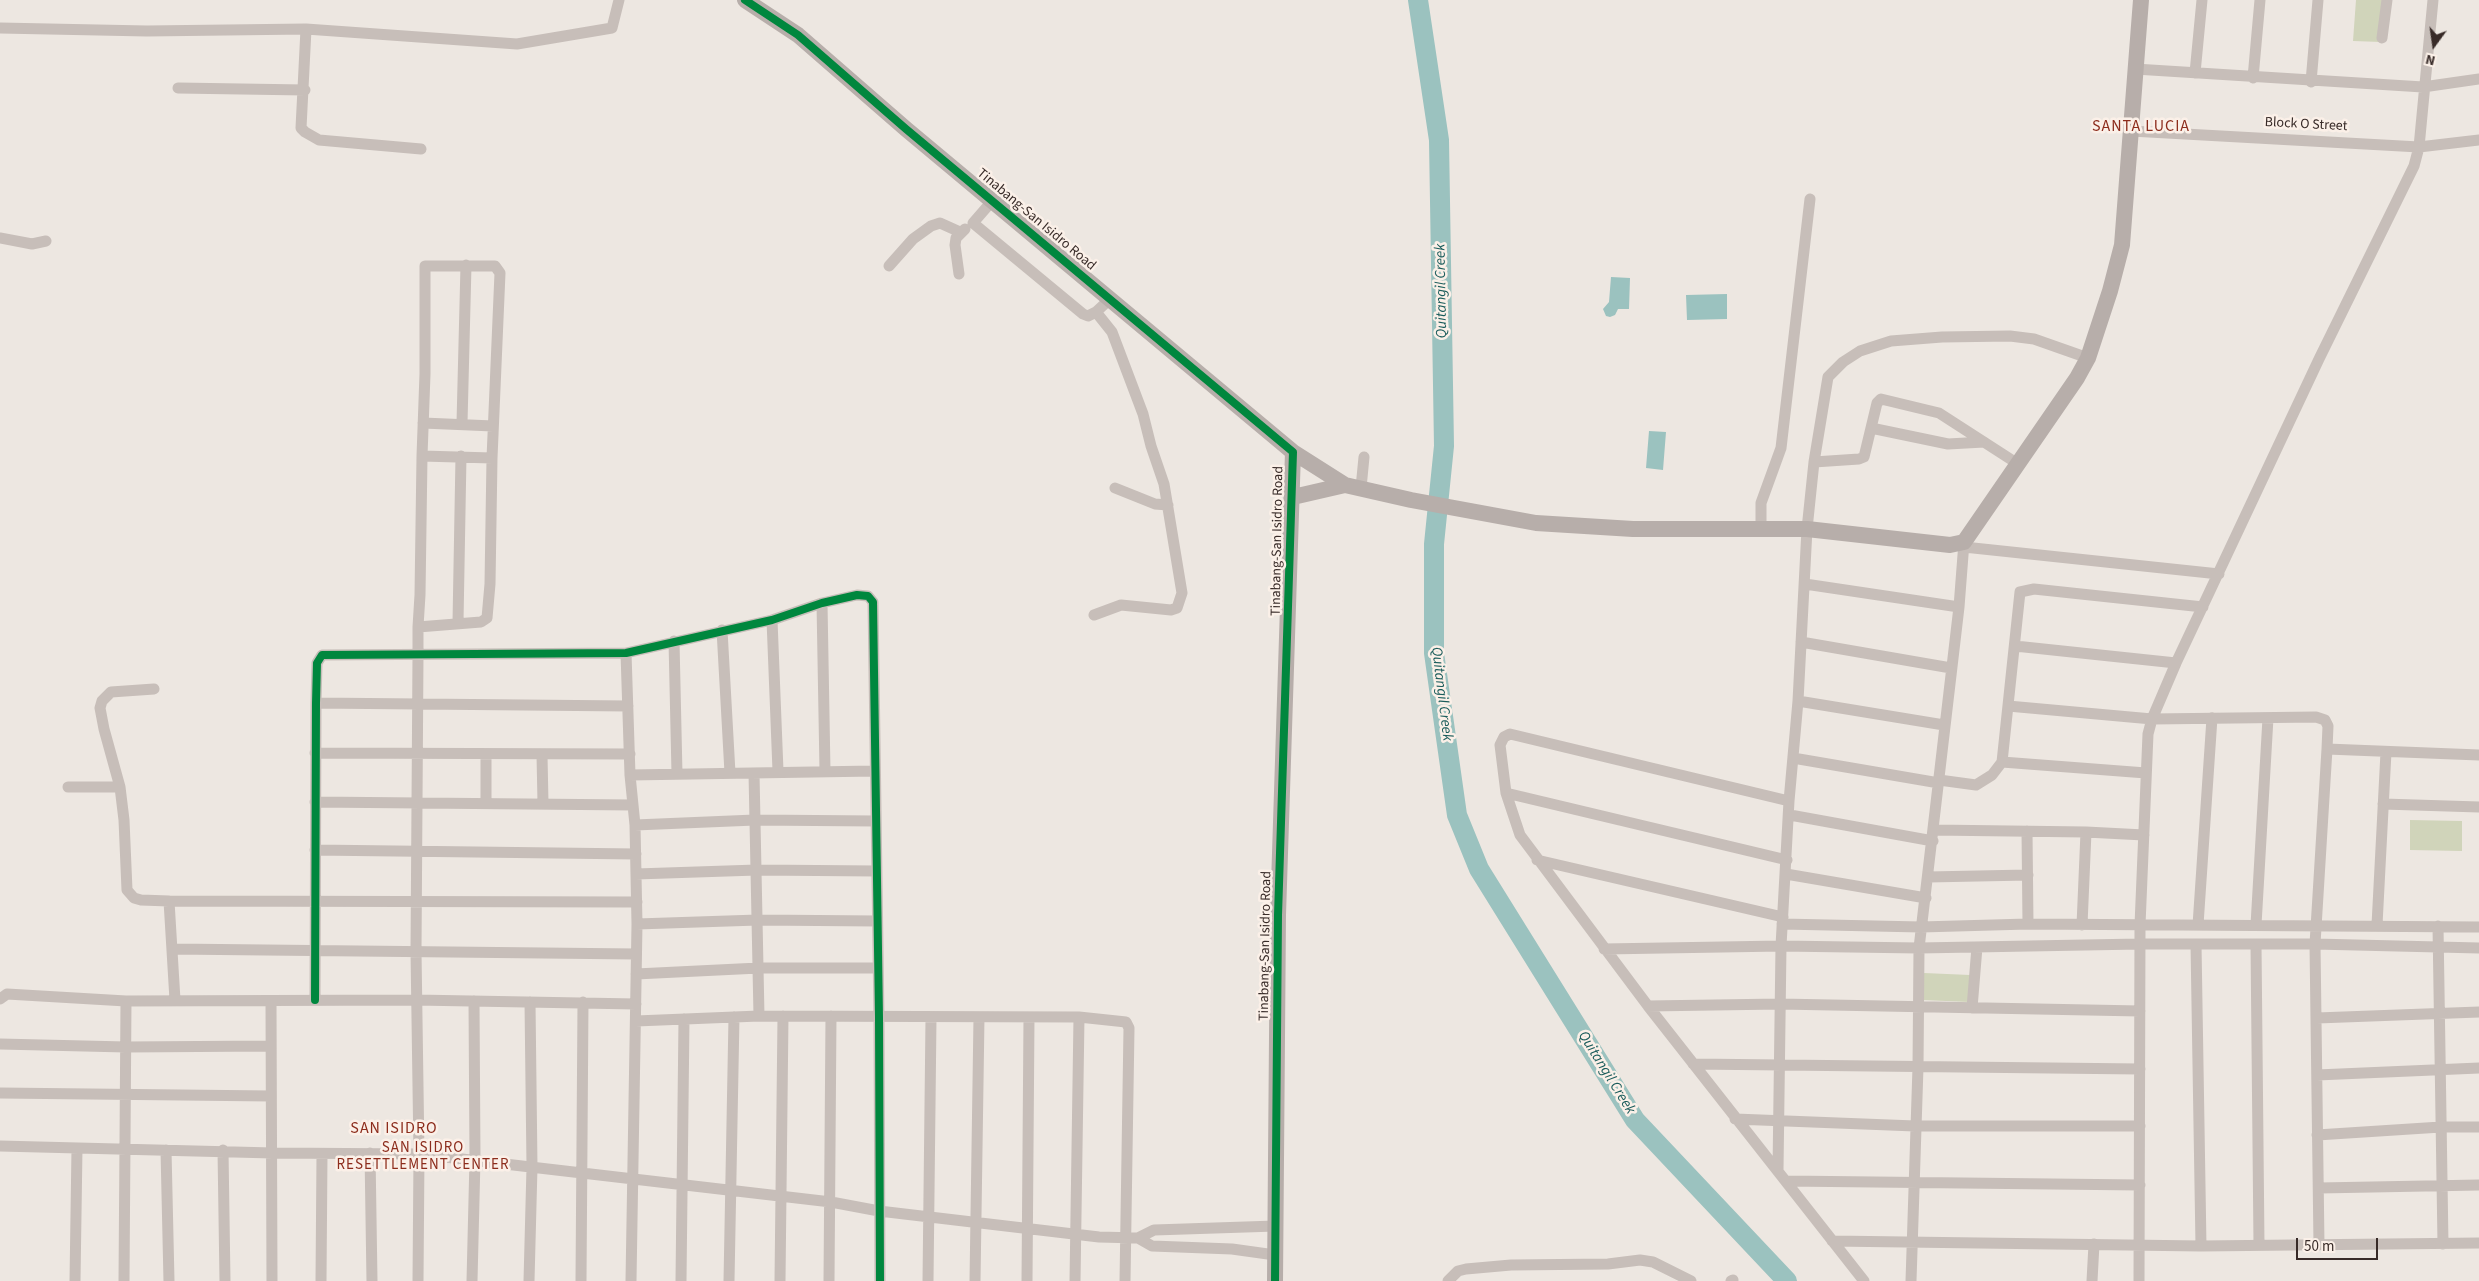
<!DOCTYPE html>
<html>
<head>
<meta charset="utf-8">
<style>
	body { margin:0 }
	#map { position:relative; width:2479px; height:1281px; overflow:hidden; background:#ede7e1; font-family:"Source Sans 3",sans-serif }
	canvas { display:block }
	.north { position:absolute; left:2409px; top:20px; width:50px; height:50px; -webkit-text-stroke:4px #fbf0e8; paint-order:stroke; rotate:194deg; font-size:14px; font-weight:700; line-height:20px; text-align:center; color:#382b28 }
	.north::after { content:''; display:block; margin:auto; width:18px; height:22px; background:#382b28; clip-path:polygon(50% 0,100% 100%,50% 72%,0 100%) }
	.scale { position:absolute; left:2296px; top:1238px; width:82px; height:22px; box-sizing:border-box; border:2px solid #382b28; border-top:0; padding-left:6px; font-size:15px; line-height:18px; white-space:nowrap; color:#382b28; -webkit-text-stroke:4px #fbf0e8; paint-order:stroke }
</style>
</head>
<body>
<div id="map">
<canvas width="2479" height="1281"></canvas>
<div class="north">N</div>
<div class="scale">50 m</div>
</div>
<script>
const ctx = document.querySelector('canvas').getContext('2d');
ctx.lineJoin = 'round';
function fill(path, color) { ctx.fillStyle = color; ctx.fill(path, 'evenodd'); }
const shape = rows => new Path2D(rows.map(r => 'M' + r).join(''));
function strokePath(path, color, width, dash) { ctx.strokeStyle = color; ctx.lineWidth = width; ctx.lineCap = dash ? 'butt' : 'round'; ctx.setLineDash(dash || []); ctx.stroke(path); }
function drawText(font, color, halo, rows, align = 'center') {
  ctx.font = font + ' "Source Sans 3",sans-serif'; ctx.lineWidth = 5; ctx.setLineDash([]); ctx.textBaseline = 'middle'; ctx.strokeStyle = halo; ctx.fillStyle = color; for (const [text, x, y, turn = 0] of rows) {
    ctx.save(); ctx.translate(x, y); ctx.rotate((+turn || 0) * Math.PI / 180); ctx.textAlign = isNaN(turn) ? turn : align; if (halo) ctx.strokeText(text, 0, 0); ctx.fillText(text, 0, 0); ctx.restore();
  }
}
const green = shape([
	[2356,0,2383,0,2381,42,2353,41],
	[2410,820,2462,821,2462,851,2410,850],
	[1924,973,1970,975,1969,1002,1923,1000]
]);
const water = shape([
	[1611,277,1630,278,1629,309,1618,309,1615,315,1610,317,1606,316,1603,309,1609,302],
	[1727,294,1727,319,1687,320,1686,295],
	[1649,431,1666,432,1663,470,1646,468]
]);
const river = shape([
	[1418,0,1439,140,1444,446,1434,544,1434,653,1457,815,1479,869,1635,1120,1787,1281]
]);
const street = shape([
	[0,28,147,31,306,29,517,44,612,28,619,0],
	[306,29,301,128,305,132,319,140,421,149],
	[2382,38,2387,0],
	[2135,69,2423,87,2479,79],
	[2195,73,2202,0],
	[2253,78,2260,0],
	[2311,82,2318,0],
	[178,88,305,90],
	[2131,131,2419,147,2479,140],
	[993,200,973,223,1083,314,1088,316,1096,312,1110,299],
	[0,238,32,244,46,241],
	[889,266,913,239,931,226,940,223,960,232],
	[959,274,955,245,956,238,965,229],
	[423,423,493,426],
	[462,423,466,265],
	[1871,428,1948,444,1984,442],
	[422,456,492,458],
	[1814,462,1859,459,1864,457,1877,403,1881,399,1939,413,2018,464],
	[1115,488,1155,504,1168,505],
	[1361,488,1364,457],
	[1761,529,1761,503,1781,448,1810,199],
	[1964,547,2219,574],
	[1805,584,1959,607],
	[822,603,825,771],
	[1094,615,1121,605,1171,610,1177,608,1182,593,1164,484,1151,446,1143,414,1112,332,1096,312],
	[772,620,778,771],
	[458,622,461,456],
	[722,630,730,773],
	[674,641,677,774],
	[1801,642,1951,668],
	[2015,646,2176,663],
	[626,653,630,775,635,825,637,924,631,1281],
	[154,689,111,692,102,701,100,708,104,729,120,787,124,820,127,890,134,898,141,900,169,901],
	[1798,701,1944,725],
	[316,703,628,706],
	[2008,706,2152,719,2316,717,2325,720,2328,726,2327,749,2315,944,2319,1245],
	[2327,749,2479,755],
	[315,753,630,754],
	[542,755,543,803],
	[1793,758,1939,783],
	[754,773,759,1016],
	[2146,773,2002,762,2020,592,2034,589,2203,607],
	[630,775,874,771],
	[1939,780,1976,785,1992,775,2002,762],
	[68,787,120,787],
	[1506,793,1787,860],
	[1789,801,1510,734,1504,737,1500,745,1506,793,1520,835,1648,1006,1864,1281],
	[315,802,633,805],
	[486,802,486,754],
	[2383,804,2479,807],
	[1790,815,1933,841],
	[635,825,755,820,875,821],
	[1934,830,2086,832,2144,835],
	[2027,831,2028,924],
	[315,850,636,854],
	[1537,860,1783,917],
	[636,874,757,870,876,871],
	[1786,874,1926,898],
	[1928,877,2028,875],
	[637,924,758,920,877,921],
	[1782,924,1921,927,2028,924,2479,927],
	[2082,925,2086,832],
	[2198,925,2212,718],
	[2256,925,2268,718],
	[2377,925,2386,752],
	[2438,926,2443,1244],
	[2196,944,2201,1246],
	[2256,944,2259,1245],
	[173,949,636,954],
	[1604,949,1781,946,1919,948,2140,944,2315,944,2479,948],
	[636,974,759,968,878,968],
	[0,999,7,994,126,1001,416,1000,636,1004],
	[175,1000,169,901,637,902],
	[315,1000,316,703,317,663,322,655,626,653,772,620,822,603,857,595,868,596,873,602,879,1018,880,1281],
	[271,1001,272,1281],
	[1648,1006,1780,1004,2140,1011],
	[1972,1008,1977,947],
	[2317,1018,2479,1012],
	[636,1021,759,1016,1079,1017,1126,1022,1129,1028,1125,1281],
	[0,1044,126,1047,270,1046],
	[1693,1064,2140,1069],
	[2317,1075,2479,1068],
	[0,1093,271,1096],
	[1735,1119,1915,1126,2140,1126],
	[2317,1135,2441,1127,2479,1127],
	[0,1146,273,1153,419,1154,831,1202,879,1211,1099,1237,1138,1238],
	[166,1150,169,1281],
	[223,1150,225,1281],
	[370,1153,372,1281],
	[1778,1170,1781,946,1789,801,1798,701,1807,529,1814,462,1828,377,1843,362,1860,351,1891,341,1942,337,2010,336,2034,339,2088,358],
	[1786,1181,2140,1185],
	[2319,1188,2479,1185],
	[1832,1241,2201,1246,2479,1243],
	[1275,1255,1232,1249,1152,1246,1138,1238,1154,1230,1276,1226],
	[75,1281,77,1148],
	[124,1281,126,1001],
	[321,1281,322,1154],
	[418,1281,419,1154,416,951,418,655,418,627,420,595,422,456,425,374,425,266,495,266,500,273,492,458,490,584,487,618,481,622,418,627],
	[472,1281,475,1159,474,1001],
	[529,1281,532,1167,530,1002],
	[581,1281,583,1002],
	[681,1281,684,1019],
	[729,1281,734,1017],
	[780,1281,783,1016],
	[829,1281,831,1016],
	[928,1281,931,1018],
	[975,1281,979,1017],
	[1027,1281,1029,1017],
	[1075,1281,1079,1017],
	[1448,1281,1458,1271,1466,1269,1511,1265,1608,1264,1640,1260,1653,1262,1691,1281],
	[1731,1281,1733,1280],
	[1911,1281,1918,1067,1919,948,1959,607,1964,542],
	[2092,1281,2094,1244],
	[2139,1281,2140,925,2148,734,2152,719,2176,663,2319,359,2414,166,2419,147,2433,0]
]);
const secondary = shape([
	[745,0,798,35,906,129,1293,452,1278,915,1275,1281],
	[1293,452,1345,485,1411,500,1536,523,1633,529,1807,529,1950,545,1964,542,2077,378,2088,358,2110,291,2122,245,2141,0],
	[1293,497,1345,485]
]);
const cycleway = shape([
	[745,0,798,35,906,129,1293,452,1278,915,1275,1281],
	[315,1000,316,703,317,663,322,655,626,653,772,620,822,603,857,595,868,596,873,602,879,1018,880,1281]
]);
const streetNames = [
	["Block O Street",2306,125,3],
	["Tinabang-San Isidro Road",1036,220,40],
	["Tinabang-San Isidro Road",1278,541,-89],
	["Tinabang-San Isidro Road",1266,946,-89]
];
const waterNames = [
	["Quitangil Creek",1442,291,-91],
	["Quitangil Creek",1441,694,83],
	["Quitangil Creek",1606,1073,58]
];
const neighbourhoodNames = [
	["SAN ISIDRO",423,1149],
	["RESETTLEMENT CENTER",423,1166]
];
const quarterNames = [
	["SANTA LUCIA",2141,127],
	["SAN ISIDRO",394,1129]
];
fill(green, '#d0d4ba');
fill(water, '#9bc2bf');
strokePath(river, '#9bc2bf', 20);
strokePath(street, '#c7beb9', 11);
strokePath(secondary, '#b7aeaa', 16);
strokePath(cycleway, '#00873e', 8);
drawText('14px', '#382b28', '#fbf0e8', streetNames);
drawText('italic 15px', '#1a5c5b', '#fbf0e8', waterNames);
ctx.letterSpacing = '1px';
drawText('15px', '#8c2c1c', '#fbf0e8', neighbourhoodNames);
ctx.letterSpacing = '0px';
ctx.letterSpacing = '1px';
drawText('16px', '#8c2c1c', '#fbf0e8', quarterNames);
ctx.letterSpacing = '0px';
</script>
</body>
</html>
